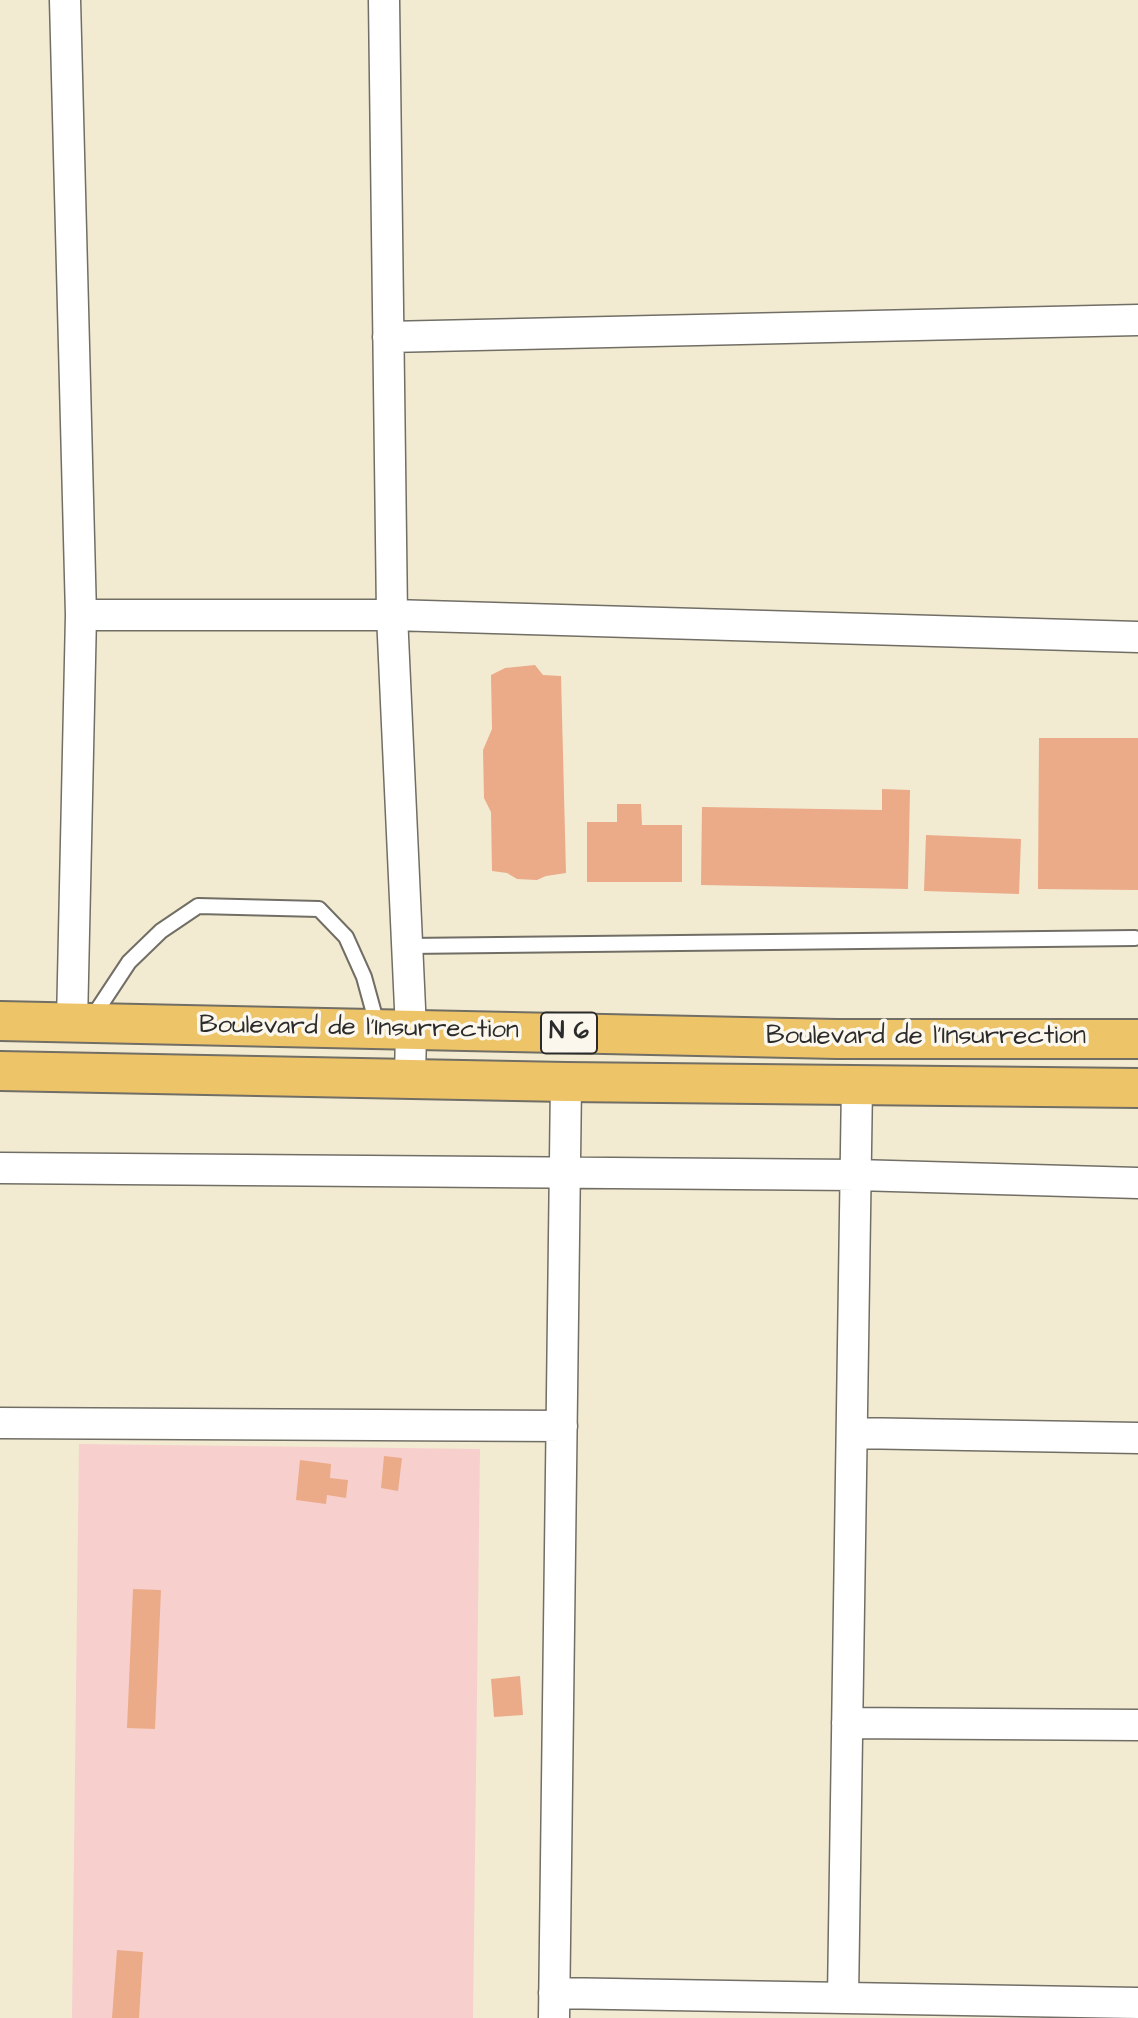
<!DOCTYPE html>
<html>
<head>
<meta charset="utf-8">
<style>
	body { margin:0 }
	canvas { display:block; background:#f2ead1 }
</style>
</head>
<body>
<canvas width="1138" height="2018"></canvas>
<script>
const ctx = document.querySelector('canvas').getContext('2d');
ctx.lineJoin = 'round';
function fill(path, color) { ctx.fillStyle = color; ctx.fill(path, 'evenodd'); }
const shape = rows => new Path2D(rows.map(r => 'M' + r).join(''));
function strokePath(path, color, width, dash) { ctx.strokeStyle = color; ctx.lineWidth = width; ctx.lineCap = dash ? 'butt' : 'round'; ctx.setLineDash(dash || []); ctx.stroke(path); }
function drawText(font, color, halo, rows, align = 'center') {
  ctx.font = font + ' "Architects Daughter",sans-serif'; ctx.lineWidth = 7; ctx.setLineDash([]); ctx.textBaseline = 'middle'; ctx.strokeStyle = halo; ctx.fillStyle = color; for (const [text, x, y, turn = 0] of rows) {
    ctx.save(); ctx.translate(x, y); ctx.rotate((+turn || 0) * Math.PI / 180); ctx.textAlign = isNaN(turn) ? turn : align; if (halo) ctx.strokeText(text, 0, 0); ctx.fillText(text, 0, 0); ctx.restore();
  }
}
const built = shape([
	[79,1444,480,1449,473,2018,72,2018]
]);
const building = shape([
	[535,665,543,675,561,676,566,873,546,876,537,880,517,879,507,873,492,871,491,812,484,798,483,750,492,729,491,675,505,668],
	[1039,738,1138,738,1138,890,1038,889],
	[882,789,910,790,908,889,701,885,702,807,882,810],
	[617,804,641,804,642,825,682,825,682,882,587,882,587,822,617,822],
	[926,835,1021,839,1019,894,924,891],
	[384,1456,402,1458,398,1491,381,1488],
	[300,1460,331,1464,330,1478,348,1480,346,1498,327,1495,326,1504,296,1500],
	[133,1589,161,1590,155,1729,127,1728],
	[520,1676,523,1715,494,1717,491,1679],
	[117,1950,143,1952,139,2018,112,2018]
]);
const lane = shape([
	[407,946,1135,938],
	[92,1018,129,962,161,931,198,906,319,909,346,937,364,977,378,1028]
]);
const street = shape([
	[65,0,81,615,72,1023],
	[384,0,392,615,411,1030,410,1079],
	[388,337,1138,320],
	[81,615,392,615,1138,637],
	[0,1168,856,1175,1138,1183],
	[0,1423,562,1426],
	[852,1433,1138,1438],
	[847,1723,1138,1725],
	[554,1993,1138,2003],
	[843,1997,857,1084],
	[554,2018,566,1082]
]);
const primary = shape([
	[0,1021,837,1039,1138,1039],
	[0,1071,566,1082,1138,1088]
]);
const shields = [
	[569,1033,56]
];
const shieldNames = [
	["N 6",569,1033]
];
const streetNames = [
	["Boulevard de l'Insurrection",359,1029,1],
	["Boulevard de l'Insurrection",926,1038]
];
fill(built, '#f7d0ce');
fill(building, '#ebab89');
strokePath(lane, '#716e65', 18);
strokePath(street, '#716e65', 33);
strokePath(primary, '#716e65', 42);
strokePath(lane, '#fff', 14);
strokePath(street, '#fff', 30);
strokePath(primary, '#eec469', 38);
for (const [x, y, w] of shields) { const box = new Path2D(); box.roundRect(x - w / 2, y - 20.5, w, 41, 5); ctx.fillStyle = '#fbf7ec'; ctx.fill(box); strokePath(box, '#2b2b2b', 2); }
drawText('bold 24px', '#2b2b2b', null, shieldNames);
drawText('26px', '#2b2b2b', '#fbf7ec', streetNames);
</script>
</body>
</html>
